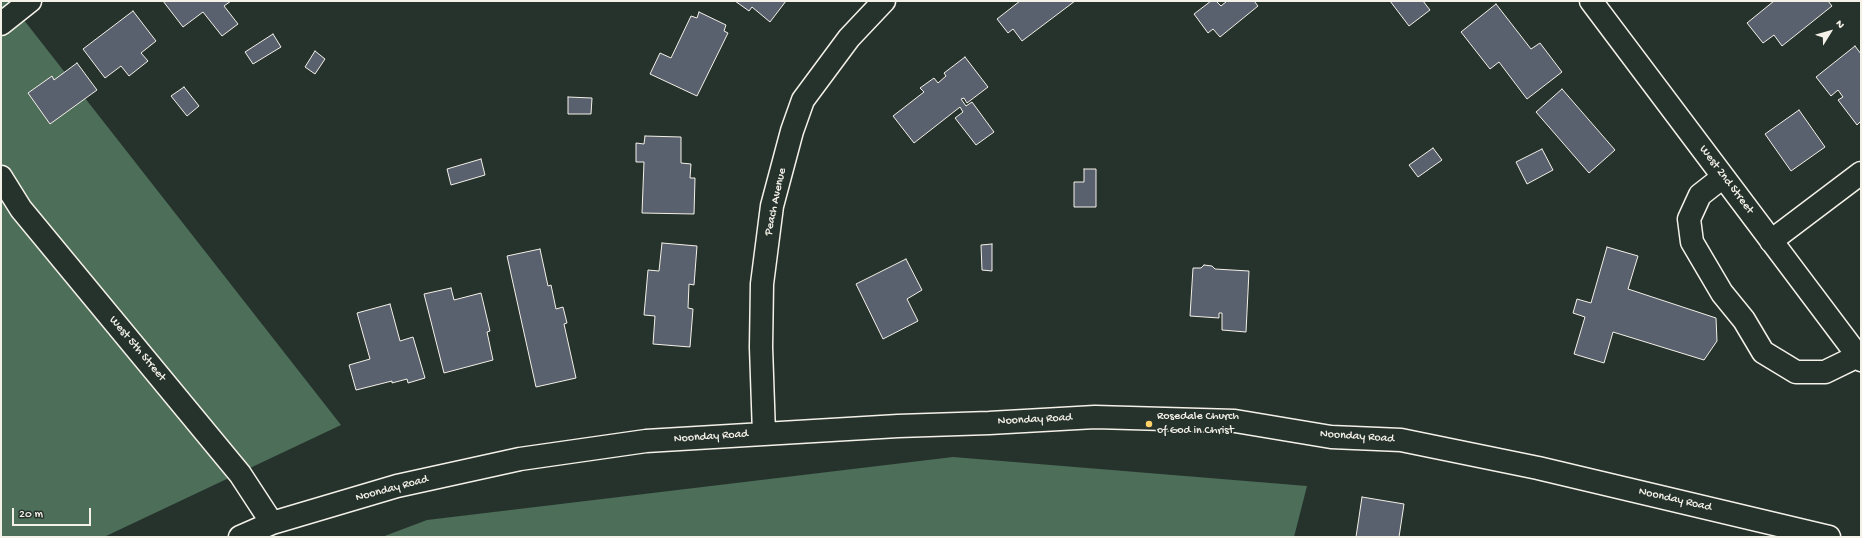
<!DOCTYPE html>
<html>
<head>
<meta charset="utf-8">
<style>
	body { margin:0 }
	#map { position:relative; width:1862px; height:538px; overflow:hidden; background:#26332d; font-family:"Gochi Hand",sans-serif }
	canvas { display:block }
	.frame { position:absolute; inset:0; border:2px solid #f4f1e8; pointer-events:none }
	.north { position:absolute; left:1810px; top:12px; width:40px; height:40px; -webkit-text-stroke:3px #26332d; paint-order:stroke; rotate:53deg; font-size:11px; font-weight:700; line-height:16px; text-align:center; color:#f4f1e8 }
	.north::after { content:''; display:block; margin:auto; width:14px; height:18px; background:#f4f1e8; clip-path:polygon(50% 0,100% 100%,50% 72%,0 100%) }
	.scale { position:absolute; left:12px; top:508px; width:79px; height:18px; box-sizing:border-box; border:2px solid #f4f1e8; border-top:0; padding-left:5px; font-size:12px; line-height:14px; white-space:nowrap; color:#f4f1e8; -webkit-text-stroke:3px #26332d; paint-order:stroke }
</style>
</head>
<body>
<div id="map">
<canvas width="1862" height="538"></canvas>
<div class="frame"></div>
<div class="north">N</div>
<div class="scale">20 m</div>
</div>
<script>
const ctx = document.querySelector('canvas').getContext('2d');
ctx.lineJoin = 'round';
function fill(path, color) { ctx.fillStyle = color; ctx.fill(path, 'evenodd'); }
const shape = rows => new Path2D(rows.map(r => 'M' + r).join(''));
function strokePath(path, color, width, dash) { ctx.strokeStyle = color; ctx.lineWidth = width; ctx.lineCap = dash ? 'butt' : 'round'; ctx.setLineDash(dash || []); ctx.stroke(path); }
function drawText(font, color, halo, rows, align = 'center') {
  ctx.font = font + ' "Gochi Hand",sans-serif'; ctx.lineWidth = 3; ctx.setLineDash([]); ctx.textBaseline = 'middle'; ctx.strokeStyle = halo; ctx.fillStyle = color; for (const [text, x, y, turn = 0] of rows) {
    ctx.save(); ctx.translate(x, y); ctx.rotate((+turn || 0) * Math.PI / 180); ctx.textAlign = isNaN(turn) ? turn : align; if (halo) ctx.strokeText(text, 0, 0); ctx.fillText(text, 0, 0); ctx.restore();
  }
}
const green = shape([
	[1,1,9,1,341,425,104,537,1,537],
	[953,457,1307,486,1294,537,382,537,427,520]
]);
const building = shape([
	[163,1,231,1,224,6,238,24,222,36,203,12,183,27,163,1],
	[735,1,786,1,770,22,752,7,749,11,735,1],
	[1020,1,1075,1,1022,41,1013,29,1008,33,997,19,1020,1],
	[1211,1,1216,1,1221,6,1227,1,1254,1,1258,6,1220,37,1213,29,1208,33,1194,14,1211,1],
	[1390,1,1423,1,1430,10,1409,26,1390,1],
	[1774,1,1828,1,1832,6,1782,46,1774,35,1763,43,1747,23,1774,1],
	[1496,4,1531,49,1540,43,1562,72,1527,99,1499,62,1490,69,1461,32,1496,4],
	[133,11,156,41,141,53,148,61,129,76,121,66,105,78,83,49,133,11],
	[699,12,726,25,724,31,728,33,697,96,650,74,660,53,671,58,691,16,697,18,699,12],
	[273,34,281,47,253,64,245,52,273,34],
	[1855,46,1861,54,1861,121,1857,125,1838,100,1843,97,1838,90,1831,96,1816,77,1855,46],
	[315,51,325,59,315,74,305,67,315,51],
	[965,57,988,87,967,103,964,98,961,99,966,106,972,102,994,132,976,145,955,118,963,112,960,107,914,143,893,116,924,92,920,88,934,78,938,83,946,76,944,73,965,57],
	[77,63,97,90,50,124,28,93,52,76,54,80,77,63],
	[184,87,199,106,187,116,171,96,184,87],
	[1562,89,1615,150,1589,173,1536,112,1562,89],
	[568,97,592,98,591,114,568,114,568,97],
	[1799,110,1825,147,1791,171,1765,134,1799,110],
	[645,136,681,137,681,163,691,164,690,178,695,178,694,214,642,213,644,162,636,162,636,143,644,144,645,136],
	[1433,148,1442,160,1418,177,1409,165,1433,148],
	[1542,149,1553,170,1527,184,1516,162,1542,149],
	[481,159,485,175,451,185,447,169,481,159],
	[1084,169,1096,169,1096,207,1074,207,1074,182,1084,182,1084,169],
	[662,243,697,246,694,285,689,284,688,308,693,309,690,347,653,344,655,316,644,315,648,270,659,271,662,243],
	[992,244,992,271,982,270,981,245,992,244],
	[1607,247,1638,256,1628,289,1716,318,1717,341,1704,360,1613,332,1604,363,1574,354,1585,317,1573,313,1577,299,1591,303,1607,247],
	[540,249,548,286,551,285,556,309,563,307,567,323,564,324,576,378,536,387,507,256,540,249],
	[906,259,922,290,907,299,918,321,883,339,856,284,906,259],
	[1204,265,1212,266,1215,269,1249,271,1246,332,1222,330,1222,313,1219,313,1219,318,1190,316,1193,268,1201,268,1204,265],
	[451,288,454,300,481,293,490,331,487,332,493,360,444,373,424,294,451,288],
	[390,304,400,341,413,337,425,378,408,383,407,379,392,383,392,381,356,390,349,365,370,359,357,313,390,304],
	[1362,497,1404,504,1399,537,1356,537,1362,497]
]);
const minor = shape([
	[1591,1,1861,360],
	[1,24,30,1],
	[1,177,21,209,240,474,272,523],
	[1723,177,1700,195,1689,219,1692,242,1722,293,1744,320,1763,352,1796,372,1825,372,1858,356],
	[1771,241,1861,173],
	[764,434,761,347,762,284,772,206,792,131,803,100,849,38,884,1],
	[240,537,272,523,397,486,520,459,646,441,898,426,989,423,1095,417,1235,421,1331,437,1401,440,1538,468,1829,537]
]);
const markers = [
	[1149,424,4,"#ffd166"]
];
const streetNames = [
	["West 2nd Street",1726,180,53],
	["Peach Avenue",776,202,-78],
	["West 5th Street",137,349,50],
	["Noonday Road",1035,420,-3],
	["Noonday Road",711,437,-4],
	["Noonday Road",1357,437,4],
	["Noonday Road",392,489,-15],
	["Noonday Road",1675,500,13]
];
const poiNames = [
	["Rosedale Church",1157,417],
	["of God in Christ",1157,431]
];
fill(green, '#4d6e58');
fill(building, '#5a616e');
strokePath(building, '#f4f1e8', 1);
strokePath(minor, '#f4f1e8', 25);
strokePath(minor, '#26332d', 22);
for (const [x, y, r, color] of markers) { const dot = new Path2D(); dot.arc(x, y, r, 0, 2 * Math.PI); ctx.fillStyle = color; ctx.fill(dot); strokePath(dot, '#26332d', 1.5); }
drawText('12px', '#f4f1e8', '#26332d', streetNames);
drawText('12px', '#f4f1e8', '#26332d', poiNames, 'left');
</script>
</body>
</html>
